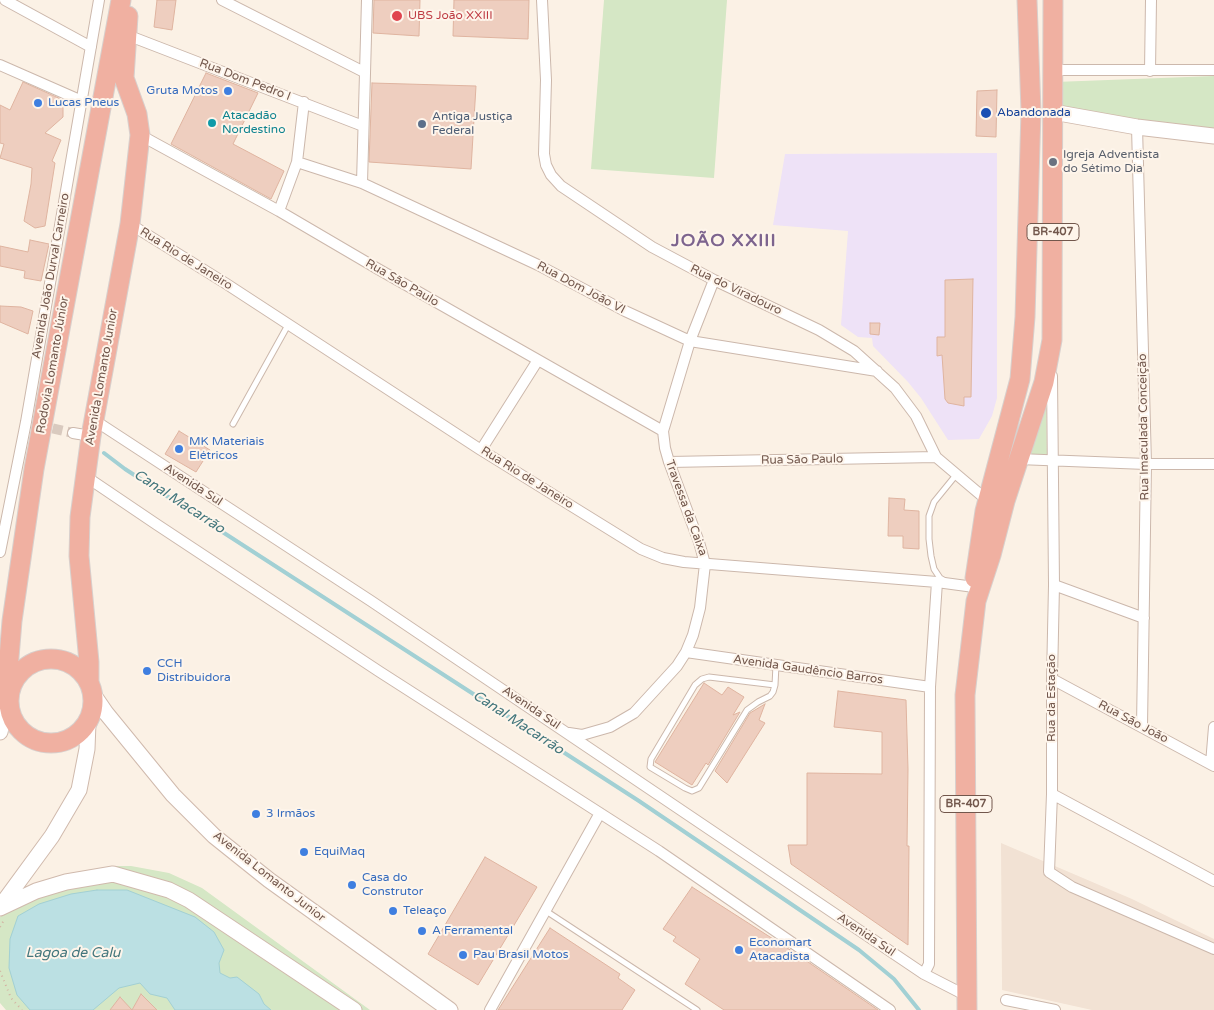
<!DOCTYPE html>
<html>
<head>
<meta charset="utf-8">
<style>
	body { margin:0 }
	canvas { display:block; background:#fbf1e5 }
</style>
</head>
<body>
<canvas width="1214" height="1010"></canvas>
<script>
const ctx = document.querySelector('canvas').getContext('2d');
ctx.lineJoin = 'round';
function fill(path, color) { ctx.fillStyle = color; ctx.fill(path, 'evenodd'); }
const shape = rows => new Path2D(rows.map(r => 'M' + r).join(''));
function strokePath(path, color, width, dash) { ctx.strokeStyle = color; ctx.lineWidth = width; ctx.lineCap = dash ? 'butt' : 'round'; ctx.setLineDash(dash || []); ctx.stroke(path); }
function drawText(font, color, halo, rows, align = 'center') {
  ctx.font = font + ' "Varela Round",sans-serif'; ctx.lineWidth = 4; ctx.setLineDash([]); ctx.textBaseline = 'middle'; ctx.strokeStyle = halo; ctx.fillStyle = color; for (const [text, x, y, turn = 0] of rows) {
    ctx.save(); ctx.translate(x, y); ctx.rotate((+turn || 0) * Math.PI / 180); ctx.textAlign = isNaN(turn) ? turn : align; if (halo) ctx.strokeText(text, 0, 0); ctx.fillText(text, 0, 0); ctx.restore();
  }
}
const residential = shape([
	[1001,843,1132,899,1214,939,1214,1010,1092,1010,1002,990]
]);
const education = shape([
	[997,153,997,398,992,416,979,439,948,440,921,398,908,382,873,346,872,338,858,337,841,325,848,231,773,225,785,154]
]);
const green = shape([
	[604,0,727,0,714,178,591,169],
	[1214,76,1214,129,1056,108,1055,82],
	[1046,390,1047,456,1030,455,1025,451],
	[112,866,131,866,169,873,202,888,370,1010,6,1010,0,1003,0,917,14,904,66,877]
]);
const water = shape([
	[97,890,127,890,195,917,214,932,224,950,219,963,220,973,230,978,237,977,259,994,264,1004,271,1010,175,1010,167,998,150,994,140,983,119,988,93,1010,30,1010,17,995,9,968,10,939,18,916,39,904,71,894,97,890]
]);
const stream = shape([
	[104,453,125,469,639,801,859,950,894,979,919,1010]
]);
const building = shape([
	[157,0,176,0,172,30,154,27,157,0],
	[374,0,420,0,419,36,373,33,374,0],
	[454,0,529,0,528,39,453,36,454,0],
	[206,73,258,93,233,144,284,171,271,199,171,144,206,73],
	[23,82,63,100,63,117,45,133,61,140,52,161,55,163,45,226,35,228,24,221,31,184,32,168,0,158,4,144,0,143,0,105,10,110,23,82],
	[372,83,476,86,471,169,369,162,372,83],
	[997,90,996,137,976,136,977,91,997,90],
	[30,240,49,244,41,281,24,278,25,271,0,266,0,246,28,252,30,240],
	[973,279,971,397,964,397,964,406,948,403,945,399,942,355,937,356,937,337,945,337,945,280,973,279],
	[0,306,21,307,33,311,28,334,0,322,0,306],
	[870,323,880,323,879,335,870,334,870,323],
	[179,431,210,450,196,472,165,454,179,431],
	[889,498,905,499,904,510,919,511,919,549,903,548,903,536,888,536,889,498],
	[704,683,722,695,728,687,744,697,733,715,740,712,708,765,706,763,692,785,655,762,704,683],
	[838,691,906,700,908,769,907,846,909,846,908,945,791,864,788,845,807,845,807,773,882,774,882,732,834,727,838,691],
	[765,704,759,720,765,723,727,783,715,771,750,713,765,704],
	[485,857,537,887,478,985,428,954,485,857],
	[692,887,795,953,878,1010,724,1010,685,984,700,959,673,941,676,937,663,929,692,887],
	[550,928,620,974,618,978,635,990,622,1010,498,1010,550,928],
	[141,994,157,1010,132,1010,141,994],
	[120,997,132,1010,110,1010,120,997]
]);
const streetTunnel = shape([
	[38,425,73,433]
]);
const path = shape([
	[0,927,4,920],
	[0,971,11,998,22,1010]
]);
const lane = shape([
	[233,424,288,325],
	[945,581,940,578,934,569,931,556,929,539,929,516,934,502,956,475],
	[775,685,709,677,702,679,695,685,651,759,650,767,685,788,692,791,699,788,747,710,758,702,770,696,773,692,775,685,776,665],
	[546,911,697,1010]
]);
const street = shape([
	[5,0,91,47],
	[222,0,364,72],
	[542,0,546,80,544,154,546,165,551,175,561,186,652,247,714,280,819,330,854,351,895,388,916,416,936,457,988,501],
	[127,35,363,126],
	[0,65,82,101],
	[1052,70,1214,70],
	[1150,71,1151,0],
	[1137,127,1146,464,1142,726],
	[140,135,279,211,378,269,663,431],
	[297,162,362,183,538,265,625,311,690,341,877,371],
	[362,183,367,0],
	[279,211,297,162,304,102],
	[130,224,225,283,481,450,641,549,663,558,684,562,937,582,974,587],
	[1052,376,1054,585,1052,679,1052,794,1049,872,1072,887,1214,949],
	[94,420,371,601,924,974,967,996],
	[73,433,91,436],
	[481,450,538,360],
	[1018,459,1146,464,1214,464],
	[669,462,936,457],
	[85,476,156,524,380,672,659,851,890,1010],
	[0,552,26,422,99,0],
	[1054,585,1144,618],
	[686,652,930,687],
	[1052,679,1214,766],
	[569,733,582,735,610,727,634,713,677,666,686,652,693,635,700,608,705,564,699,542,669,462,665,448,663,431,690,341,714,280],
	[1211,764,1214,727],
	[1052,794,1214,881],
	[924,974,929,964,930,687,937,582],
	[1006,1000,1055,1010],
	[490,1010,600,813]
]);
const secondary = shape([
	[1053,112,1137,127,1214,136],
	[93,694,106,713,173,795,214,836,269,880,450,1010],
	[0,732,8,700],
	[0,907,52,836,79,790,87,749,88,723],
	[0,908,36,891,66,882,113,874,169,890,189,900,354,1010]
]);
const highway = shape([
	[975,578,985,511,1020,379,1025,317,1031,111,1027,0],
	'9 701a42 42 0 1 1 84 0a42 42 0 1 1-84 0Z',
	[89,681,89,662,79,556,80,517,91,436,130,224,140,135,137,114,124,78,128,16],
	[8,700,7,682,12,621,34,469,121,0],
	[967,1010,965,695,976,601,991,555,1005,501,1044,382,1052,340,1053,0]
]);
const markers = [
	[397,16,6,"#e0444e"],
	[228,91,5,"#3f7fe0"],
	[38,103,5,"#3f7fe0"],
	[986,113,6,"#1a4fb4"],
	[212,123,5,"#0f9aa8"],
	[422,124,5,"#5c6f8a"],
	[1053,162,5,"#6b7280"],
	[179,449,5,"#3f7fe0"],
	[147,671,5,"#3f7fe0"],
	[256,814,5,"#3f7fe0"],
	[304,852,5,"#3f7fe0"],
	[352,885,5,"#3f7fe0"],
	[393,911,5,"#3f7fe0"],
	[422,931,5,"#3f7fe0"],
	[739,950,5,"#3f7fe0"],
	[463,955,5,"#3f7fe0"]
];
const shields = [
	[1053,232,52],
	[966,804,52]
];
const shieldNames = [
	["BR-407",1053,232],
	["BR-407",966,804]
];
const healthNames = [
	["UBS João XXIII",408,16]
];
const streetNames = [
	["Rua Dom Pedro I",245,80,21],
	["Rua Rio de Janeiro",186,259,32],
	["Avenida João Durval Carneiro",51,276,-80],
	["Rua São Paulo",402,283,30],
	["Rua Dom João VI",581,288,28],
	["Rua do Viradouro",736,290,26],
	["Rodovia Lomanto Júnior",53,365,-80],
	["Avenida Lomanto Junior",102,377,-80],
	["Rua Imaculada Conceição",1144,427,-91],
	["Rua São Paulo",802,460,-1],
	["Rua Rio de Janeiro",527,478,32],
	["Avenida Sul",193,485,33],
	["Travessa da Caixa",686,508,70],
	["Avenida Gaudêncio Barros",808,670,8],
	["Rua da Estação",1052,698,-90],
	["Avenida Sul",531,708,34],
	["Rua São João",1133,722,28],
	["Avenida Lomanto Junior",269,877,38],
	["Avenida Sul",866,935,34]
];
const shopNames = [
	["Gruta Motos",218,91,"right"],
	["Lucas Pneus",48,103],
	["MK Materiais",189,442],
	["Elétricos",189,456],
	["CCH",157,664],
	["Distribuidora",157,678],
	["3 Irmãos",266,814],
	["EquiMaq",314,852],
	["Casa do",362,878],
	["Construtor",362,892],
	["Teleaço",403,911],
	["A Ferramental",432,931],
	["Economart",749,943],
	["Atacadista",749,957],
	["Pau Brasil Motos",473,955]
];
const transitNames = [
	["Abandonada",997,113]
];
const cultureNames = [
	["Atacadão",222,116],
	["Nordestino",222,130]
];
const serviceNames = [
	["Antiga Justiça",432,117],
	["Federal",432,131]
];
const worshipNames = [
	["Igreja Adventista",1063,155],
	["do Sétimo Dia",1063,169]
];
const waterNames = [
	["Canal Macarrão",179,502,33],
	["Canal Macarrão",518,723,33],
	["Lagoa de Calu",73,953]
];
const districtNames = [
	["JOÃO XXIII",724,241]
];
fill(residential, '#f2e2d4');
fill(education, '#eee2f7');
fill(green, '#d5e7c5');
fill(water, '#bbe0e3');
strokePath(water, '#a2d0d4', 1);
strokePath(stream, '#a2d0d4', 4);
fill(building, '#eecebf');
strokePath(building, '#dfb4a0', 1);
strokePath(streetTunnel, '#d9cabf', 10, [10, 5]);
strokePath(lane, '#ccb8ac', 7);
strokePath(street, '#ccb8ac', 12);
strokePath(secondary, '#d0baad', 17);
strokePath(highway, '#d8d0cd', 21);
strokePath(path, '#d3b2a2', 2, [1, 4]);
strokePath(lane, '#fff', 5);
strokePath(street, '#fff', 10);
strokePath(secondary, '#fff', 15);
strokePath(highway, '#f0b0a1', 19);
for (const [x, y, r, color] of markers) { const dot = new Path2D(); dot.arc(x, y, r, 0, 2 * Math.PI); ctx.fillStyle = color; ctx.fill(dot); strokePath(dot, '#fef5eb', 2); }
for (const [x, y, w] of shields) { const box = new Path2D(); box.roundRect(x - w / 2, y - 8.5, w, 17, 4); ctx.fillStyle = '#fef5eb'; ctx.fill(box); strokePath(box, '#72574c', 1); }
drawText('bold 11px', '#72574c', null, shieldNames);
drawText('12px', '#be3a42', '#fef5eb', healthNames, 'left');
drawText('12px', '#72574c', '#fef5eb', streetNames);
drawText('12px', '#366cbe', '#fef5eb', shopNames, 'left');
drawText('12px', '#164399', '#fef5eb', transitNames, 'left');
drawText('12px', '#0d838f', '#fef5eb', cultureNames, 'left');
drawText('12px', '#4e5e75', '#fef5eb', serviceNames, 'left');
drawText('12px', '#5b616d', '#fef5eb', worshipNames, 'left');
drawText('italic 14px', '#44777d', '#fef5eb', waterNames);
ctx.letterSpacing = '1px';
drawText('bold 18px', '#7d648e', '#fef5eb', districtNames);
ctx.letterSpacing = '0px';
</script>
</body>
</html>
